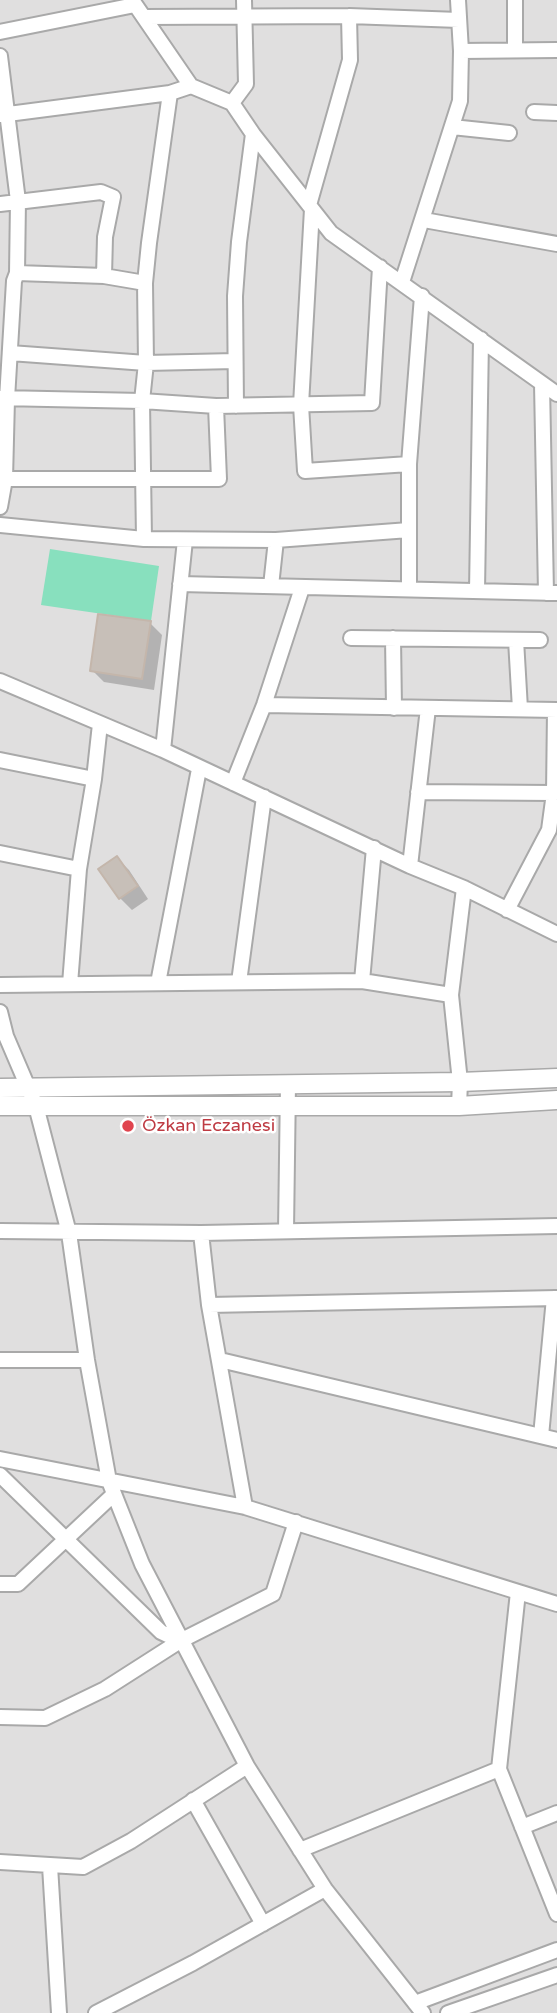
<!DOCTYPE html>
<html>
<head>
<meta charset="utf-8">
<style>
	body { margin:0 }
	canvas { display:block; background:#f2efe9 }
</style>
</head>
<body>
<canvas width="557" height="2013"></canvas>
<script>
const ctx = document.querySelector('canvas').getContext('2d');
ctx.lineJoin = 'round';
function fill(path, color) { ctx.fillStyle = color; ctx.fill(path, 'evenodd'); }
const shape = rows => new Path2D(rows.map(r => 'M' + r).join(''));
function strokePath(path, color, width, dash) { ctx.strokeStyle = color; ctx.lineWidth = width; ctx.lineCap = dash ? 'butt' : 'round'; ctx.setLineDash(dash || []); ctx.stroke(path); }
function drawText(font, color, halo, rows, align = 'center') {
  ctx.font = font + ' "Varela Round",sans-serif'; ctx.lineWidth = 5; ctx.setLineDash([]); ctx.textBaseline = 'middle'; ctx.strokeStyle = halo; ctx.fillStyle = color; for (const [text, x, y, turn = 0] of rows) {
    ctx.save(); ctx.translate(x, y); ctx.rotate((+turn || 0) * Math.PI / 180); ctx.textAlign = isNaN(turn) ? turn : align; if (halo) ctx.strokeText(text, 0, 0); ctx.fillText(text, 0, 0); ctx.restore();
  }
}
const residential = shape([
	[0,0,557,0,557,2013,0,2013]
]);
const pitch = shape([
	[50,549,159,566,151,621,41,605]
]);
const shadow = shape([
	[150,623,162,635,154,690,104,682,92,670],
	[117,858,129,870,148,899,132,910,120,898]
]);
const building = shape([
	[98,614,151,621,142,679,90,671,98,614],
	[117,856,138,886,119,899,98,869,117,856]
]);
const minor = shape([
	[132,0,191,86,232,103,253,134,239,242,235,296,236,406],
	[145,17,349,16,459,20],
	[0,32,135,5],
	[515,50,515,0],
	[461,51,557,50],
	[0,56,18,201,17,273,14,281,7,399,5,479,0,507],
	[232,103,246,84,244,0],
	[534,112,557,113],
	[0,115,170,93],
	[452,127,509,133],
	[253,134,331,233,557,394],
	[0,204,101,192,113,197,105,237,104,276],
	[309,205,350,60,349,16],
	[312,209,301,405,305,471,409,464],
	[424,220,557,244],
	[17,273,104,276,145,283],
	[402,282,460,101,461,51,458,0],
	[10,353,146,363,235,361],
	[542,384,546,593],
	[0,398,142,401,216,406,372,403,380,267],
	[5,479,219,479,216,406],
	[0,525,144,539,276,540,271,586],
	[144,539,142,401,146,363,145,283,149,243,170,93,191,86],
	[276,540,409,530],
	[180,584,557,593],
	[409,588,409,464,422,296],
	[477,591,481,339],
	[351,638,540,640],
	[393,638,394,708],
	[516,640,520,709],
	[0,681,163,750,410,866,464,888,557,934],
	[264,705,557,710],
	[163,750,185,540],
	[0,760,94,779],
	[233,783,264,705,302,588],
	[418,792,554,793],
	[0,853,79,869],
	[410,866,428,708],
	[507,910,549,830,554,793,555,710],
	[362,981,374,848],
	[239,982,264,797],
	[158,983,199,769],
	[70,984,79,869,94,779,100,724],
	[0,985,362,981,451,995],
	[0,1012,6,1036,36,1106,69,1233,87,1360,109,1481,142,1564,247,1766,325,1889,423,2013],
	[459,1106,460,1082,451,995,464,888],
	[0,1231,201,1233,557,1226],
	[286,1231,288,1084],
	[201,1233,209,1305,245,1507],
	[209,1305,557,1298],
	[0,1360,87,1360],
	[220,1360,557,1440],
	[541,1436,554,1298],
	[0,1459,245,1507,557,1604],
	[0,1475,161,1632,180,1641],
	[0,1584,18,1584,114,1494],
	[518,1592,499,1769,557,1914],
	[0,1717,45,1718,105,1689,180,1641,273,1594,296,1522],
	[193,1800,263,1924],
	[522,1827,557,1813],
	[300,1850,499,1769],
	[0,1862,83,1867,131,1841,247,1766],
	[50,1866,59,2013],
	[415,2003,557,1950],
	[96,2013,193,1963,325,1889],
	[448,2013,557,1975]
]);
const tertiary = shape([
	[0,1088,460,1082,557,1078],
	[0,1106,459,1106,557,1100]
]);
const markers = [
	[128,1126,7,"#e0444e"]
];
const healthNames = [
	["Özkan Eczanesi",142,1126]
];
fill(residential, '#e0dfdf');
fill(pitch, '#88e0be');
fill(shadow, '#0003');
fill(building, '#c7bfb8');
strokePath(building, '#c4b6ab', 2);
strokePath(minor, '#a9a9a9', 18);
strokePath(tertiary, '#a9a9a9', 21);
strokePath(minor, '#fff', 14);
strokePath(tertiary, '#fff', 18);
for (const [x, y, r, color] of markers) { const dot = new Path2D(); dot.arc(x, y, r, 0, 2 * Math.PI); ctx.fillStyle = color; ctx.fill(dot); strokePath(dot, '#fff', 2.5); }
drawText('18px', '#be3a42', '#fff', healthNames, 'left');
</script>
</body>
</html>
